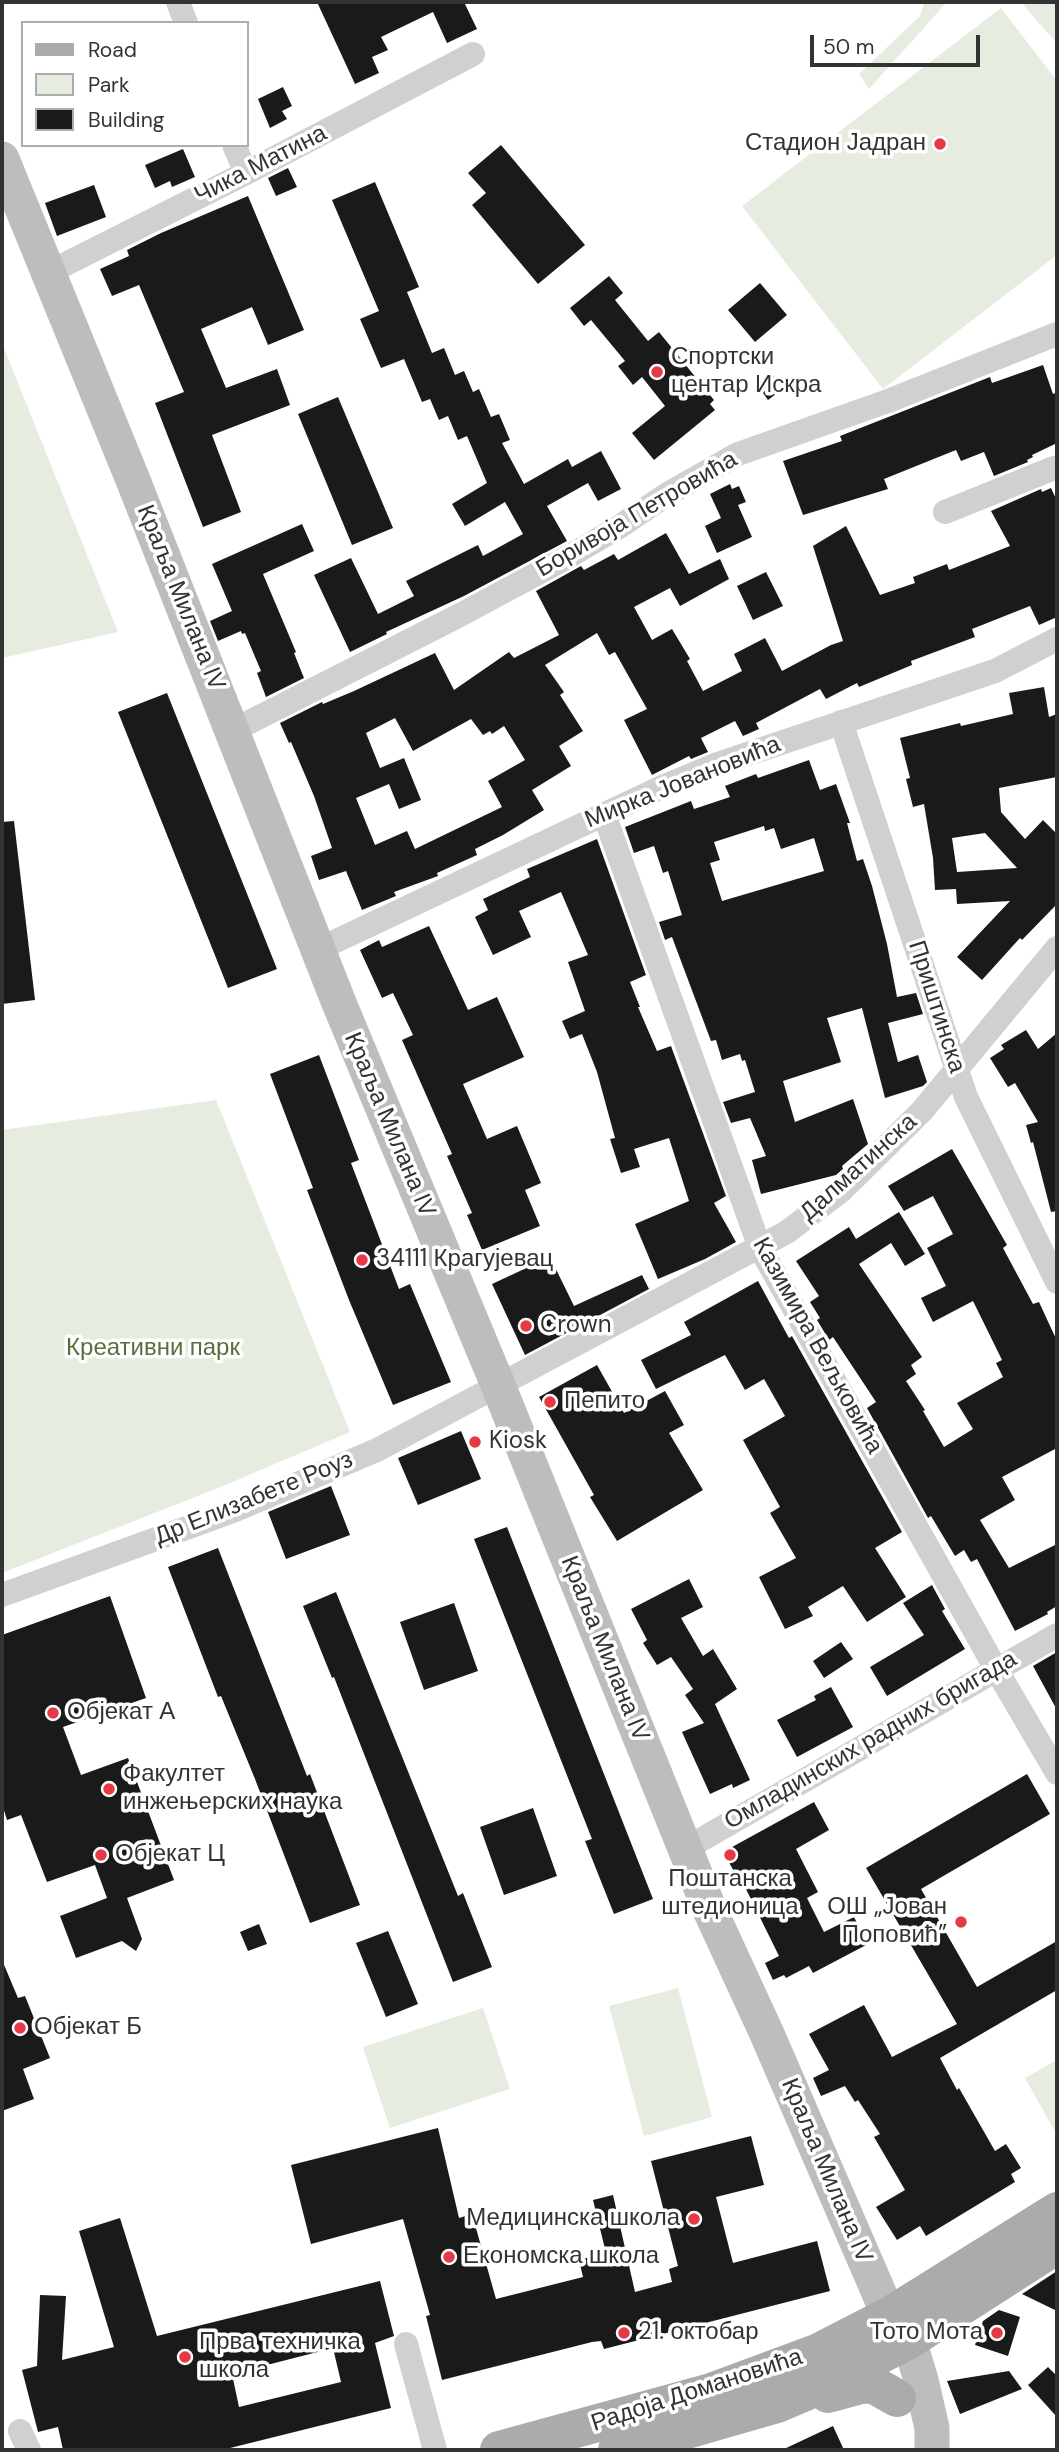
<!DOCTYPE html>
<html>
<head>
<meta charset="utf-8">
<style>
	body { margin:0 }
	#map { position:relative; width:1059px; height:2452px; overflow:hidden; background:#fff; font-family:"DM Sans",sans-serif }
	canvas { display:block }
	.frame { position:absolute; inset:0; border:4px solid #333; pointer-events:none }
	.legend { position:absolute; left:21px; top:21px; width:228px; height:126px; box-sizing:border-box; background:#fff; border:2px solid #adadad; margin:0; padding:9px 12px; list-style:none; font-size:21px; color:#333 }
	.legend li { display:flex; align-items:center; gap:14px; height:35px }
	.legend b { width:35px; border:2px solid #adadad }
	.scale { position:absolute; left:810px; top:35px; width:170px; height:32px; box-sizing:border-box; border:4px solid #333; border-top:0; padding-left:9px; font-size:21px; line-height:24px; white-space:nowrap; color:#333; -webkit-text-stroke:5px #fff; paint-order:stroke }
</style>
</head>
<body>
<div id="map">
<canvas width="1059" height="2452"></canvas>
<div class="frame"></div>
<ul class="legend">
<li><b style="height:9px;background:#ababab"></b>Road</li>
<li><b style="height:19px;background:#e6ecdf"></b>Park</li>
<li><b style="height:19px;background:#1a1a1a"></b>Building</li>
</ul>
<div class="scale">50 m</div>
</div>
<script>
const ctx = document.querySelector('canvas').getContext('2d');
ctx.lineJoin = 'round';
function fill(path, color) { ctx.fillStyle = color; ctx.fill(path, 'evenodd'); }
const shape = rows => new Path2D(rows.map(r => 'M' + r).join(''));
function strokePath(path, color, width, dash) { ctx.strokeStyle = color; ctx.lineWidth = width; ctx.lineCap = dash ? 'butt' : 'round'; ctx.setLineDash(dash || []); ctx.stroke(path); }
function drawText(font, color, halo, rows, align = 'center') {
  ctx.font = font + ' "DM Sans",sans-serif'; ctx.lineWidth = 7; ctx.setLineDash([]); ctx.textBaseline = 'middle'; ctx.strokeStyle = halo; ctx.fillStyle = color; for (const [text, x, y, turn = 0] of rows) {
    ctx.save(); ctx.translate(x, y); ctx.rotate((+turn || 0) * Math.PI / 180); ctx.textAlign = isNaN(turn) ? turn : align; if (halo) ctx.strokeText(text, 0, 0); ctx.fillText(text, 0, 0); ctx.restore();
  }
}
const green = shape([
	[925,2,947,2,869,89,859,74,920,16],
	[1021,2,1057,2,1057,43,1030,13],
	[1001,8,1057,81,1057,255,883,389,742,206],
	[2,343,118,632,2,658],
	[216,1100,350,1432,223,1486,2,1573,2,1130],
	[678,1988,712,2117,644,2136,609,2006],
	[483,2008,510,2089,390,2128,363,2047],
	[1057,2060,1057,2135,1025,2078]
]);
const building = shape([
	[317,2,464,2,477,29,447,43,433,12,381,37,388,50,372,57,379,73,355,84],
	[283,87,292,106,282,111,287,119,270,128,258,99],
	[501,145,585,245,538,284,472,205,486,193,468,173],
	[183,149,195,177,172,187,170,181,155,188,145,165],
	[288,168,297,187,276,196,268,178],
	[375,182,419,287,407,292,432,353,444,348,455,375,464,371,473,392,479,389,491,417,499,414,510,440,502,443,524,484,568,459,572,467,601,451,621,489,598,501,588,483,547,506,567,541,464,596,386,632,387,634,350,652,314,575,351,558,378,614,414,596,406,581,478,545,483,556,523,534,505,502,465,526,452,504,487,483,467,436,458,440,448,416,439,420,430,399,422,402,404,359,381,368,360,319,379,311,332,200],
	[94,185,106,217,57,236,45,203],
	[248,196,304,330,268,345,252,307,201,329,226,388,277,369,290,405,212,435,241,512,203,527,155,403,184,392,139,285,112,296,100,269,129,256,127,250,161,233],
	[609,276,623,293,615,300,648,341,659,332,714,400,710,404,715,410,654,460,632,433,665,406,642,377,633,385,618,366,625,361,591,320,584,326,570,308],
	[760,283,787,315,755,342,728,310],
	[1043,365,1053,394,1057,392,1057,443,1032,455,1033,457,1027,460,1028,462,994,476,984,452,961,461,956,450,884,479,888,489,803,515,783,461,842,441,840,436,990,377,992,383],
	[773,375,784,388,768,400,758,386],
	[338,397,393,528,352,545,298,414],
	[730,484,732,489,739,486,746,502,738,505,752,537,717,553,705,526,721,518,710,494],
	[1051,488,1057,501,1057,617,1039,625,1030,606,972,629,975,637,911,661,912,665,859,687,857,683,826,699,820,689,756,723,759,729,743,736,735,721,701,738,708,752,691,759,689,756,652,775,624,720,647,709,615,652,609,655,597,633,545,665,564,692,560,695,583,731,559,746,571,766,532,790,544,810,503,835,475,849,477,855,437,873,438,876,394,892,396,896,362,910,346,871,319,880,311,856,332,848,314,796,291,742,289,743,280,723,322,702,323,704,354,691,435,653,454,690,509,652,514,658,559,635,536,591,581,566,584,570,614,554,618,560,666,533,689,574,720,559,729,579,680,606,670,588,634,607,652,640,672,629,690,659,687,661,703,691,742,671,734,654,765,638,782,671,831,645,843,641,813,546,846,526,880,595,915,583,913,577,947,564,949,570,1010,546,991,511,1041,489,1042,492],
	[395,718,413,751,471,719,483,735,490,731,492,734,504,726,525,760,488,781,502,807,415,849,407,831,375,845,356,798,389,784,399,809,421,800,404,758,380,768,366,733],
	[302,524,314,551,263,574,296,652,294,653,304,678,266,697,257,673,261,671,245,633,242,634,241,631,218,641,210,621,232,611,212,564],
	[766,572,783,606,753,620,737,586],
	[1044,687,1049,717,1057,714,1057,777,999,788,1001,812,1025,839,1043,820,1057,834,1057,904,1022,940,1020,938,982,980,957,957,1010,901,957,904,956,889,935,890,933,858,924,804,913,807,906,779,910,778,900,738,960,723,961,726,1013,714,1009,693],
	[985,833,1017,868,957,872,952,838],
	[167,693,277,969,228,988,118,712],
	[809,760,820,790,836,784,850,823,847,823,857,861,863,859,872,886,887,944,897,997,916,993,923,1014,888,1023,898,1062,918,1055,927,1082,923,1086,885,1098,862,1008,827,1018,841,1062,783,1081,795,1122,853,1099,868,1144,842,1166,843,1169,836,1175,761,1194,752,1160,766,1156,750,1118,731,1123,723,1102,755,1092,745,1060,742,1061,740,1054,722,1060,716,1040,711,1041,672,937,665,940,659,922,682,915,668,871,663,873,654,846,634,853,625,827,691,801,694,809,730,797,725,786,756,774,758,778],
	[764,826,765,831,774,828,781,849,814,838,824,871,722,901,710,863,720,860,714,842],
	[14,821,35,1000,2,1004,2,822],
	[597,839,646,975,630,982,640,1007,638,1007,657,1051,671,1046,726,1196,714,1203,736,1242,705,1259,658,1279,635,1224,689,1201,669,1138,634,1149,640,1167,621,1173,610,1139,615,1138,597,1072,582,1034,570,1039,562,1021,585,1011,568,962,588,955,561,892,519,911,531,937,493,955,475,917,488,910,483,899,530,877,527,869],
	[429,926,468,1010,497,997,524,1057,463,1084,487,1139,517,1126,541,1183,525,1190,540,1226,482,1250,467,1215,472,1213,447,1156,452,1154,402,1040,413,1035,393,993,382,998,360,950,379,940,382,947],
	[1026,1030,1038,1049,1057,1033,1057,1211,1051,1212,1033,1142,1031,1143,1026,1125,1038,1122,1015,1083,1008,1087,990,1058,1004,1049,1001,1045],
	[319,1055,359,1160,351,1163,399,1289,410,1284,451,1382,393,1405,349,1300,307,1190,313,1188,270,1074],
	[952,1149,1007,1245,1003,1248,1033,1304,1039,1302,1057,1341,1057,1448,1002,1477,1015,1500,980,1520,1009,1568,1057,1544,1057,1606,1047,1612,1048,1614,1015,1631,977,1559,971,1562,964,1550,955,1556,931,1516,928,1518,867,1408,876,1402,833,1337,829,1340,817,1320,820,1318,810,1302,819,1296,796,1261,849,1227,856,1239,899,1212,925,1254,905,1266,891,1243,859,1264,922,1357,911,1365,916,1374,906,1381,925,1410,923,1411,944,1447,973,1429,957,1403,1003,1377,996,1363,1002,1360,973,1301,933,1322,921,1298,946,1286,927,1248,953,1234,933,1196,904,1211,888,1186],
	[550,1257,574,1306,642,1275,649,1289,525,1355,492,1284],
	[758,1281,789,1338,792,1336,902,1532,875,1548,906,1597,867,1622,843,1586,808,1607,813,1616,785,1629,759,1577,796,1558,770,1513,780,1507,743,1440,785,1416,764,1379,745,1390,725,1355,656,1389,641,1360,691,1335,684,1322],
	[597,1365,624,1413,665,1391,684,1425,669,1433,703,1490,617,1541,590,1497,594,1495,539,1397],
	[461,1431,481,1479,418,1505,398,1458],
	[331,1486,350,1535,286,1559,268,1512],
	[507,1527,653,1899,614,1914,585,1841,592,1839,474,1539],
	[218,1548,307,1776,310,1774,360,1905,310,1923,255,1779,221,1696,218,1697,168,1567],
	[689,1579,703,1607,681,1618,703,1656,713,1649,737,1689,715,1704,750,1780,733,1788,732,1784,710,1794,682,1732,704,1723,685,1695,693,1689,671,1657,657,1665,643,1643,647,1640,631,1609],
	[932,1585,945,1609,942,1611,965,1649,887,1696,870,1667,924,1635,903,1603],
	[336,1592,458,1896,463,1893,492,1967,453,1982,334,1677,332,1678,303,1606],
	[110,1596,146,1698,63,1727,81,1775,128,1758,174,1880,127,1898,142,1939,136,1951,122,1941,76,1958,60,1916,107,1898,95,1865,47,1882,21,1815,7,1820,2,1804,2,1635],
	[454,1603,478,1671,424,1690,400,1622],
	[841,1642,853,1659,824,1678,813,1661],
	[1057,1652,1057,1710,1033,1666],
	[831,1687,853,1727,797,1757,777,1720,816,1700,814,1696],
	[1027,1774,1050,1814,921,1889,977,1987,1057,1941,1057,1990,940,2058,957,2090,959,2088,995,2151,1006,2144,1021,2168,1011,2174,1015,2182,926,2236,920,2226,897,2240,876,2207,905,2190,874,2137,880,2134,858,2100,855,2102,845,2086,821,2096,813,2078,829,2070,809,2034,864,2005,892,2057,957,2024,866,1868],
	[814,1802,829,1830,796,1849,818,1892,807,1898,824,1932,854,1917,868,1944,813,1973,809,1966,786,1978,784,1975,773,1980,765,1963,779,1956,741,1879,739,1880,723,1852],
	[533,1808,557,1876,504,1895,480,1827],
	[259,1924,267,1944,248,1951,240,1932],
	[388,1931,418,2004,386,2017,356,1943],
	[2,1960,18,1998,25,1996,50,2058,23,2069,34,2099,2,2111],
	[438,2128,459,2218,472,2214,496,2299,583,2277,579,2260,606,2253,593,2200,613,2195,635,2292,672,2282,669,2269,678,2266,651,2161,751,2136,764,2185,716,2197,733,2263,817,2241,830,2291,604,2349,601,2341,592,2342,442,2380,426,2316,430,2315,403,2219,311,2244,291,2165],
	[120,2218,157,2336,380,2281,394,2336,375,2343,391,2408,222,2450,63,2450,58,2427,38,2432,22,2370,37,2366,40,2295,66,2296,62,2360,114,2347,79,2231],
	[333,2348,341,2382,239,2407,232,2374],
	[1057,2271,1057,2311,1022,2294],
	[999,2310,1020,2317,1008,2356,975,2345,983,2321],
	[1048,2367,1057,2376,1057,2417,1028,2385],
	[1009,2371,1022,2389,960,2414,947,2381],
	[833,2426,844,2450,782,2450]
]);
const minor = shape([
	[178,2,186,23],
	[234,145,246,173],
	[48,273,246,173,473,54],
	[945,512,1054,468],
	[841,722,966,1097,1057,1282],
	[232,731,460,615,568,557,619,527,666,495,738,454,888,401,1057,334],
	[604,814,760,1248,996,1669,1057,1773],
	[317,950,662,787,715,765,995,671,1057,639],
	[2,1595,233,1511,377,1450,787,1232,841,1191,922,1111,1057,948],
	[685,1849,1057,1635],
	[406,2344,435,2450],
	[20,2431,29,2450]
]);
const secondary = shape([
	[2,159,133,480,339,1003,498,1385,709,1908,767,2034,889,2316,909,2340,921,2380,932,2428,932,2450]
]);
const primary = shape([
	[828,2394,861,2385,872,2384,897,2398],
	[499,2450,711,2392,819,2352,889,2316,1057,2211],
	[617,2450,777,2404,817,2387,909,2340,1057,2245]
]);
const markers = [
	[940,144,7,"#e63946"],
	[657,372,7,"#e63946"],
	[362,1260,7,"#e63946"],
	[526,1326,7,"#e63946"],
	[550,1402,7,"#e63946"],
	[475,1442,7,"#e63946"],
	[53,1713,7,"#e63946"],
	[109,1789,7,"#e63946"],
	[101,1855,7,"#e63946"],
	[730,1855,7,"#e63946"],
	[961,1922,7,"#e63946"],
	[20,2028,7,"#e63946"],
	[694,2219,7,"#e63946"],
	[449,2257,7,"#e63946"],
	[624,2333,7,"#e63946"],
	[997,2333,7,"#e63946"],
	[185,2357,7,"#e63946"]
];
const poiNames = [
	["Стадион Јадран",926,144,"right"],
	["Спортски",671,358],
	["центар Искра",671,386],
	["34111 Крагујевац",376,1260],
	["Crown",540,1326],
	["Пепито",564,1402],
	["Kiosk",489,1442],
	["Објекат А",67,1713],
	["Факултет",123,1775],
	["инжењерских наука",123,1803],
	["Објекат Ц",115,1855],
	["Поштанска",730,1880,"center"],
	["штедионица",730,1908,"center"],
	["ОШ „Јован",947,1908,"right"],
	["Поповић”",947,1936,"right"],
	["Објекат Б",34,2028],
	["Медицинска школа",680,2219,"right"],
	["Економска школа",463,2257],
	["21. октобар",638,2333],
	["Тото Мота",983,2333,"right"],
	["Прва техничка",199,2343],
	["школа",199,2371]
];
const streetNames = [
	["Чика Матина",261,165,-27],
	["Боривоја Петровића",637,515,-30],
	["Краља Милана IV",180,598,68],
	["Мирка Јовановића",683,783,-22],
	["Приштинска",936,1007,72],
	["Краља Милана IV",389,1125,67],
	["Далматинска",859,1168,-42],
	["Казимира Вељковића",817,1346,61],
	["Др Елизабете Роуз",254,1499,-22],
	["Краља Милана IV",604,1649,68],
	["Омладинских радних бригада",871,1741,-30],
	["Краља Милана IV",826,2171,67],
	["Радоја Домановића",697,2391,-18]
];
const parkNames = [
	["Креативни парк",153,1349]
];
fill(green, '#e6ecdf');
fill(building, '#1a1a1a');
strokePath(minor, '#d0d0d0', 24);
strokePath(secondary, '#bdbdbd', 35);
strokePath(primary, '#ababab', 38);
for (const [x, y, r, color] of markers) { const dot = new Path2D(); dot.arc(x, y, r, 0, 2 * Math.PI); ctx.fillStyle = color; ctx.fill(dot); strokePath(dot, '#fff', 2.5); }
drawText('24px', '#333', '#fff', poiNames, 'left');
drawText('24px', '#333', '#fff', streetNames);
drawText('24px', '#56703f', '#fff', parkNames);
</script>
</body>
</html>
